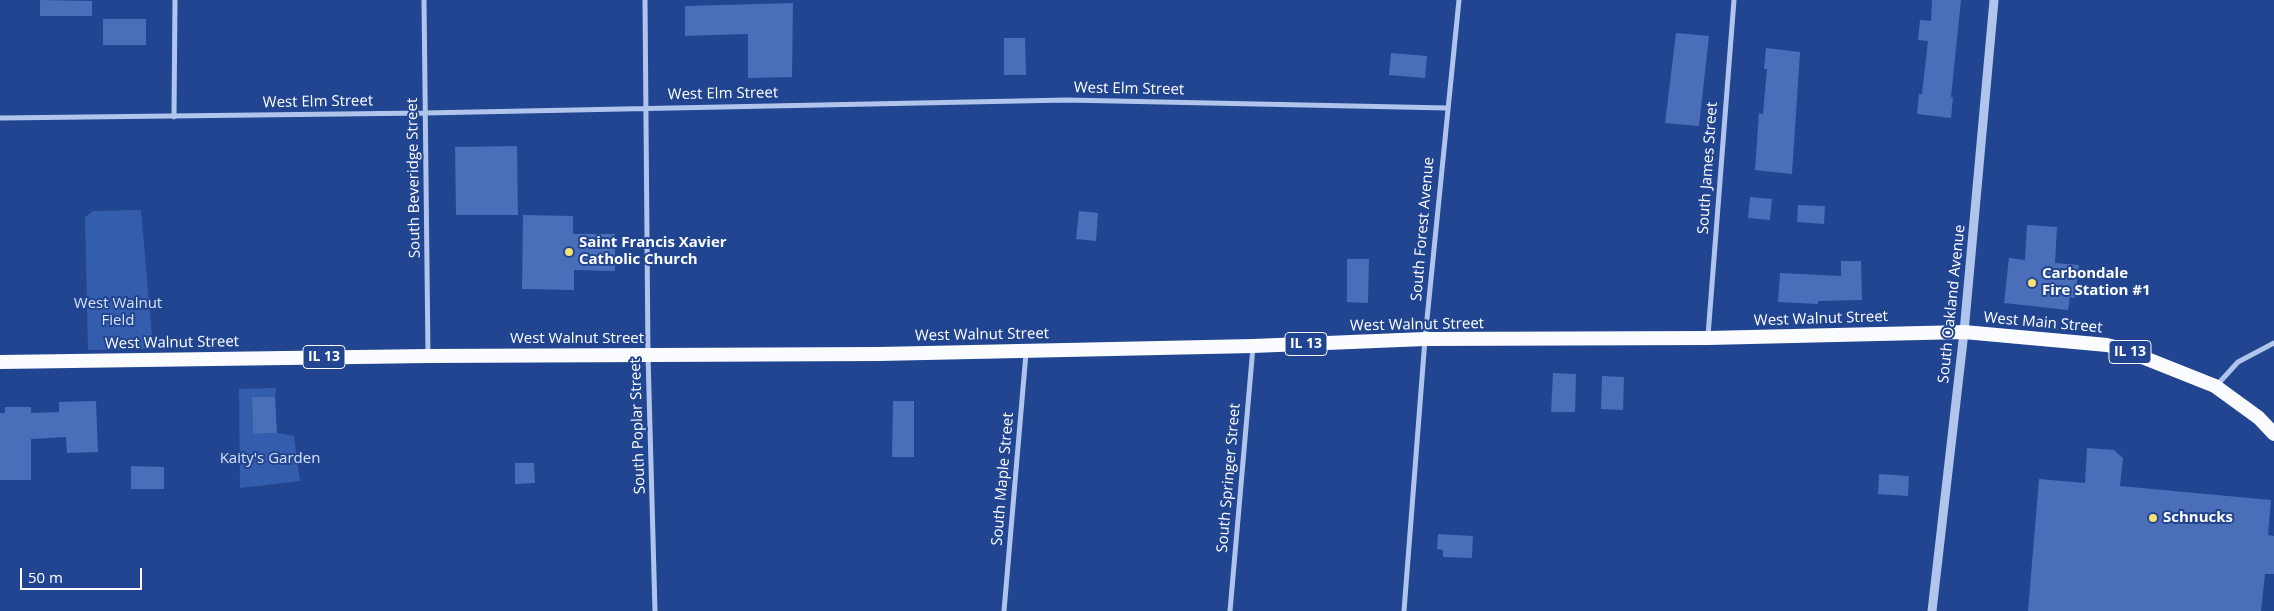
<!DOCTYPE html>
<html>
<head>
<meta charset="utf-8">
<style>
	body { margin:0 }
	#map { position:relative; width:2274px; height:611px; overflow:hidden; background:#214590; font-family:"Open Sans",sans-serif }
	canvas { display:block }
	.scale { position:absolute; left:20px; top:568px; width:122px; height:22px; box-sizing:border-box; border:2px solid #fff; border-top:0; padding-left:6px; font-size:15px; line-height:18px; white-space:nowrap; color:#fff; -webkit-text-stroke:4px #214590; paint-order:stroke }
</style>
</head>
<body>
<div id="map">
<canvas width="2274" height="611"></canvas>
<div class="scale">50 m</div>
</div>
<script>
const ctx = document.querySelector('canvas').getContext('2d');
ctx.lineJoin = 'round';
function fill(path, color) { ctx.fillStyle = color; ctx.fill(path, 'evenodd'); }
const shape = rows => new Path2D(rows.map(r => 'M' + r).join(''));
function strokePath(path, color, width, dash) { ctx.strokeStyle = color; ctx.lineWidth = width; ctx.lineCap = dash ? 'butt' : 'round'; ctx.setLineDash(dash || []); ctx.stroke(path); }
function drawText(font, color, halo, rows, align = 'center') {
  ctx.font = font + ' "Open Sans",sans-serif'; ctx.lineWidth = 4; ctx.setLineDash([]); ctx.textBaseline = 'middle'; ctx.strokeStyle = halo; ctx.fillStyle = color; for (const [text, x, y, turn = 0] of rows) {
    ctx.save(); ctx.translate(x, y); ctx.rotate((+turn || 0) * Math.PI / 180); ctx.textAlign = isNaN(turn) ? turn : align; if (halo) ctx.strokeText(text, 0, 0); ctx.fillText(text, 0, 0); ctx.restore();
  }
}
const green = shape([
	[141,210,153,349,88,350,85,217,93,211],
	[276,388,275,397,252,397,253,434,277,433,294,436,300,481,240,488,239,389]
]);
const building = shape([
	[40,0,92,1,92,16,40,16],
	[1932,0,1961,0,1951,97,1953,97,1951,118,1917,114,1919,94,1922,94,1928,41,1918,40,1920,20,1931,21],
	[793,3,792,77,748,78,748,34,685,36,685,6],
	[103,19,146,19,146,45,103,45],
	[1676,33,1709,36,1699,126,1665,123],
	[1004,38,1025,38,1026,75,1004,75],
	[1766,48,1800,52,1792,174,1755,170,1759,113,1763,114,1767,69,1764,69],
	[1391,53,1427,56,1425,78,1389,75],
	[517,146,518,215,456,215,455,147],
	[1750,197,1772,199,1770,220,1748,218],
	[1798,205,1825,206,1824,224,1797,222],
	[1079,211,1098,213,1096,241,1076,239],
	[523,215,573,216,573,234,615,234,615,271,574,270,574,290,522,289],
	[2027,225,2057,227,2055,263,2079,265,2075,298,2070,297,2068,310,2004,303,2009,258,2025,260],
	[1347,259,1369,259,1368,303,1347,302],
	[1841,261,1861,261,1862,300,1818,301,1818,304,1778,302,1780,273,1841,276],
	[1553,373,1576,374,1575,412,1551,412],
	[1602,376,1624,377,1623,410,1601,409],
	[252,397,275,397,277,433,253,434],
	[96,401,98,452,67,453,66,437,31,439,31,480,0,480,0,413,5,413,5,407,31,407,31,413,59,412,59,402],
	[893,401,914,401,914,457,892,457],
	[2087,448,2114,450,2123,458,2120,486,2271,500,2268,535,2274,536,2274,574,2265,574,2261,611,2028,611,2039,479,2085,483],
	[515,463,534,463,535,483,515,484],
	[131,466,164,467,164,489,131,489],
	[1879,474,1909,476,1908,496,1878,494],
	[1438,534,1473,536,1472,558,1443,557,1443,550,1437,549]
]);
const minor = shape([
	[424,0,428,355],
	[645,0,648,355,655,611],
	[174,117,175,0],
	[0,118,425,113,1067,100,1447,108],
	[1708,336,1734,0],
	[2217,385,2238,362,2274,343],
	[1004,611,1026,353],
	[1230,611,1253,347],
	[1404,611,1425,339,1459,0]
]);
const tertiary = shape([
	[1932,611,1964,332,1994,0]
]);
const trunk = shape([
	[0,362,428,356,879,354,1253,346,1425,339,1708,338,1964,332,2107,345,2122,349,2215,386,2259,418,2274,434]
]);
const markers = [
	[569,252,5,"#f9e173"],
	[2032,283,5,"#f9e173"],
	[2153,518,5,"#f9e173"]
];
const shields = [
	[1306,344,42],
	[2130,352,42],
	[324,357,42]
];
const shieldNames = [
	["IL 13",1306,344],
	["IL 13",2130,352],
	["IL 13",324,357]
];
const streetNames = [
	["West Elm Street",1129,89,1],
	["West Elm Street",723,94,-1],
	["West Elm Street",318,102,-1],
	["South James Street",1708,168,-86],
	["South Beveridge Street",414,178,-91],
	["South Forest Avenue",1423,229,-85],
	["South Oakland Avenue",1952,304,-84],
	["West Walnut Street",1821,319,-2],
	["West Main Street",2043,323,5],
	["West Walnut Street",1417,325,-1],
	["West Walnut Street",982,335,-1],
	["West Walnut Street",577,339],
	["West Walnut Street",172,343,-1],
	["South Poplar Street",638,426,-92],
	["South Springer Street",1229,478,-85],
	["South Maple Street",1003,479,-85]
];
const poiNames = [
	["Saint Francis Xavier",579,243],
	["Catholic Church",579,260],
	["Carbondale",2042,274],
	["Fire Station #1",2042,291],
	["Schnucks",2163,518]
];
const parkNames = [
	["West Walnut",118,304],
	["Field",118,321],
	["Kaity's Garden",270,459]
];
fill(green, '#355dad');
fill(building, '#4a6eb7');
strokePath(minor, '#b1c5ec', 5);
strokePath(tertiary, '#b1c5ec', 9);
strokePath(trunk, '#fbfcff', 14);
for (const [x, y, r, color] of markers) { const dot = new Path2D(); dot.arc(x, y, r, 0, 2 * Math.PI); ctx.fillStyle = color; ctx.fill(dot); strokePath(dot, '#214590', 2); }
for (const [x, y, w] of shields) { const box = new Path2D(); box.roundRect(x - w / 2, y - 11.5, w, 23, 4); ctx.fillStyle = '#214590'; ctx.fill(box); strokePath(box, '#fff', 1); }
drawText('bold 14px', '#fff', null, shieldNames);
drawText('15px', '#fff', '#214590', streetNames);
drawText('bold 15px', '#fff', '#214590', poiNames, 'left');
drawText('15px', '#d7e2f9', '#214590', parkNames);
</script>
</body>
</html>
